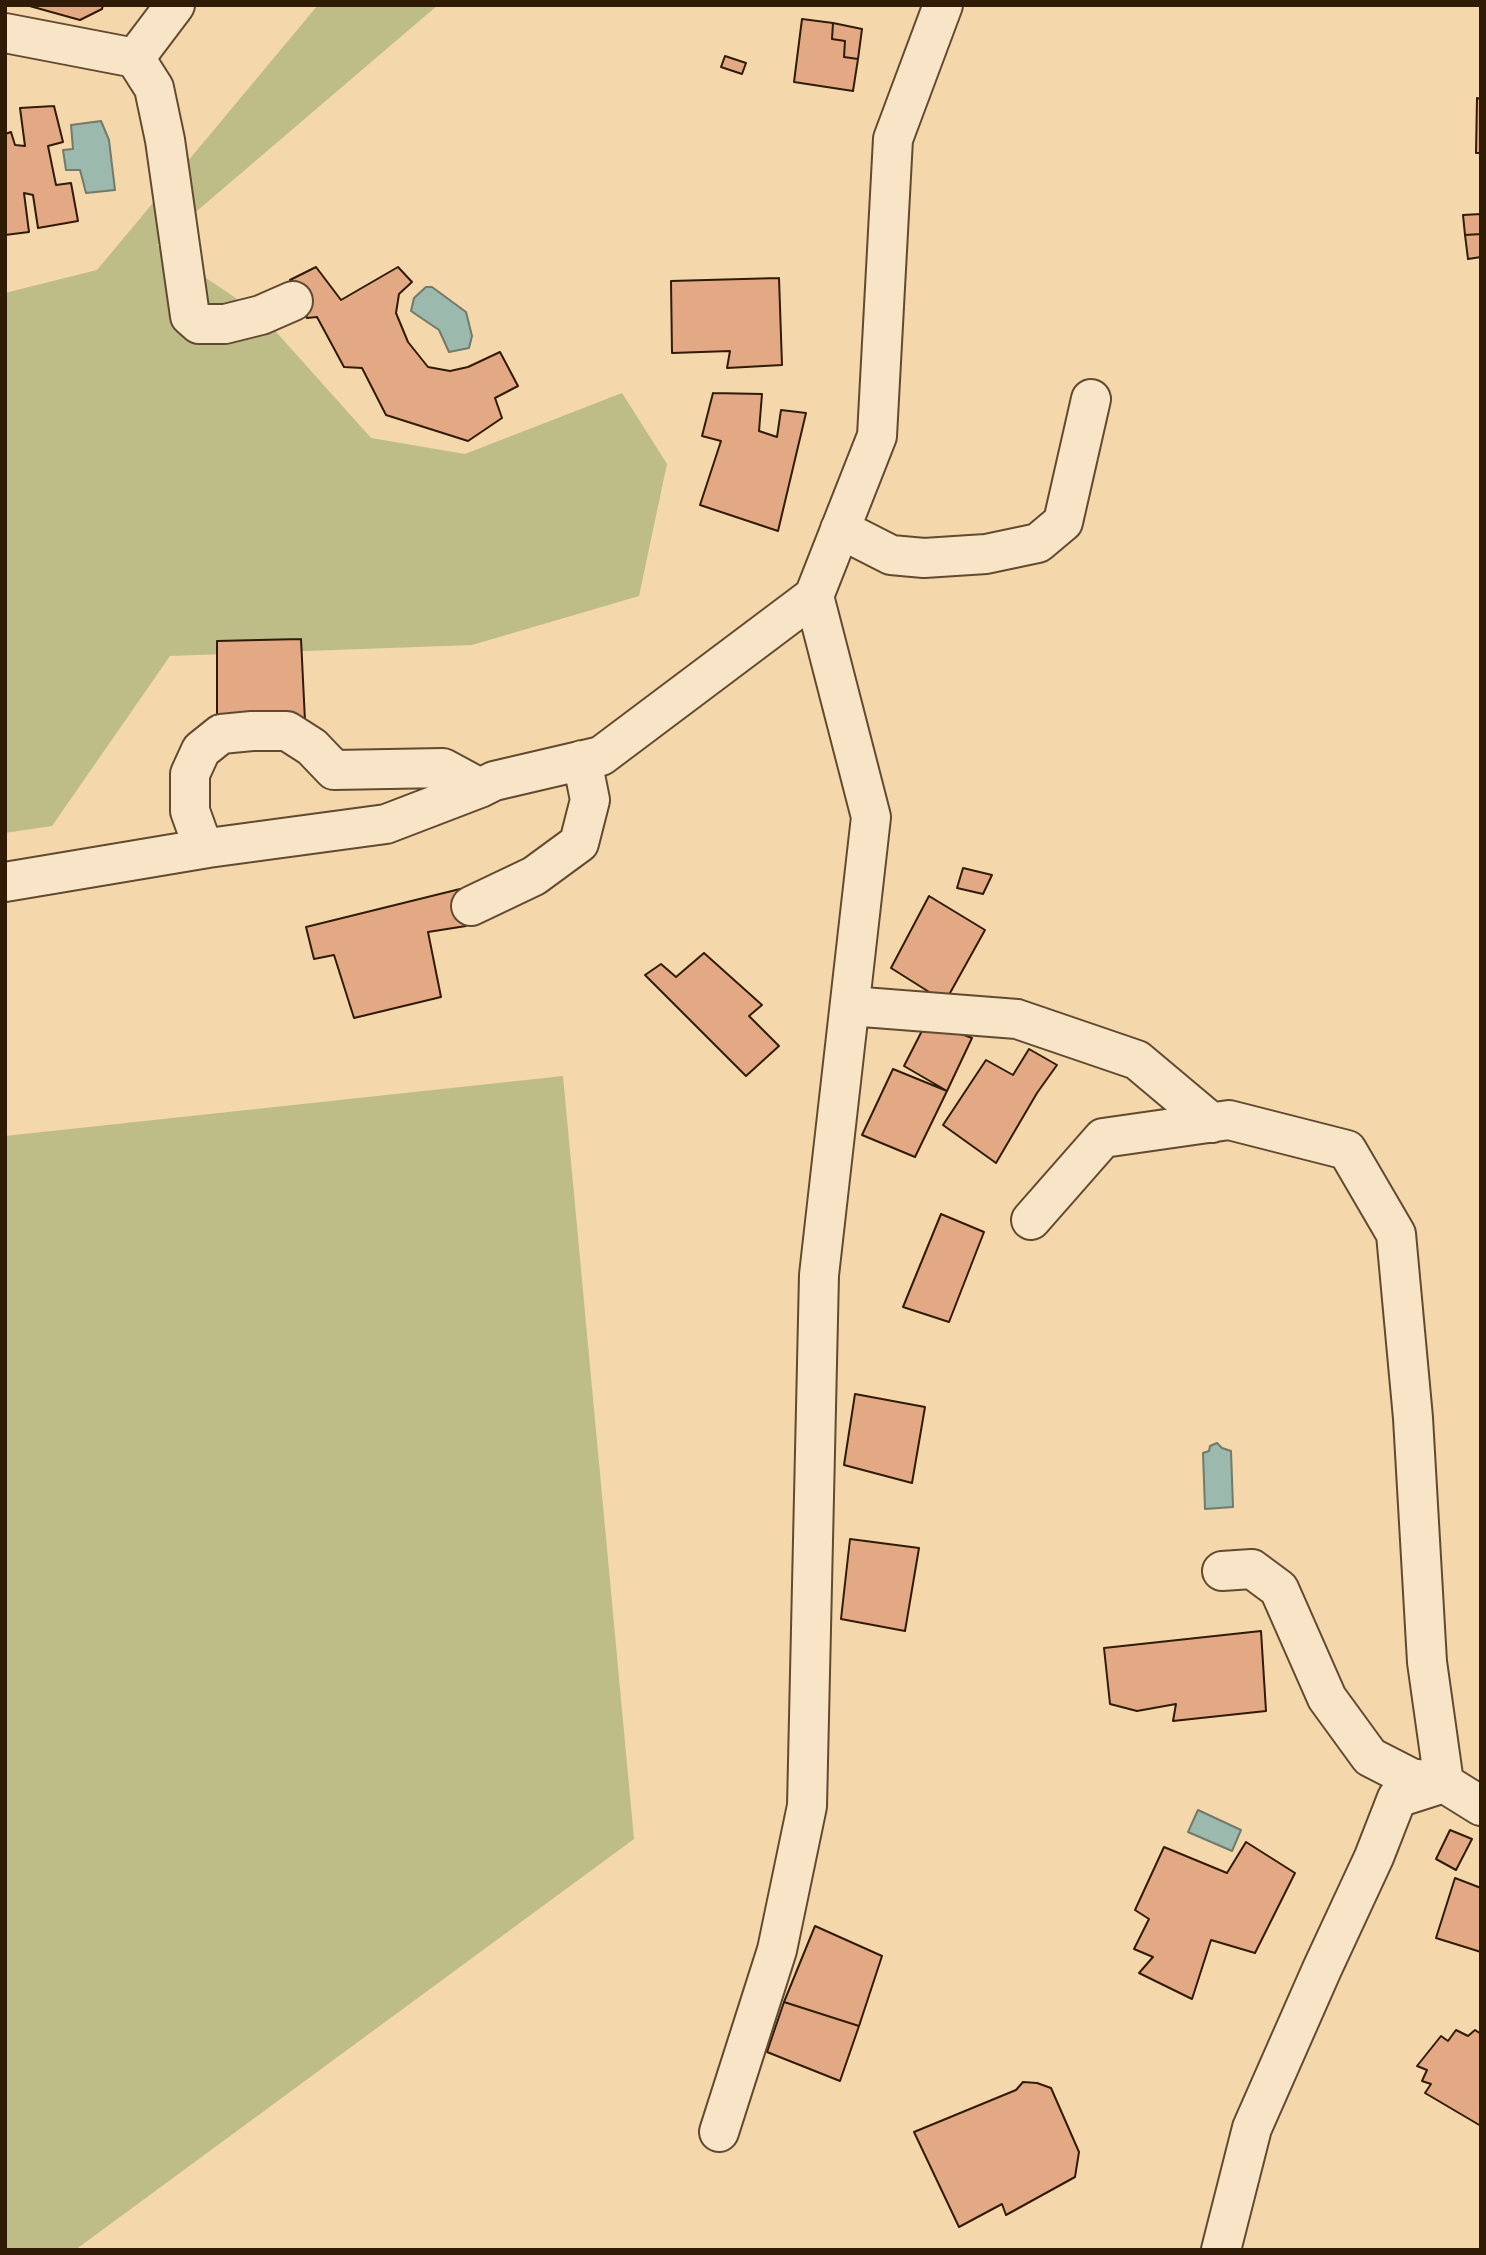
<!DOCTYPE html>
<html>
<head>
<meta charset="utf-8">
<style>
	body { margin:0 }
	#map { position:relative; width:1486px; height:2255px; overflow:hidden; background:#f4d7aa; font-family:Vollkorn,serif }
	canvas { display:block }
	.frame { position:absolute; inset:0; border:7px solid #301b07; pointer-events:none }
</style>
</head>
<body>
<div id="map">
<canvas width="1486" height="2255"></canvas>
<div class="frame"></div>
</div>
<script>
const ctx = document.querySelector('canvas').getContext('2d');
ctx.lineJoin = 'round';
function fill(path, color) { ctx.fillStyle = color; ctx.fill(path, 'evenodd'); }
const shape = rows => new Path2D(rows.map(r => 'M' + r).join(''));
function strokePath(path, color, width, dash) { ctx.strokeStyle = color; ctx.lineWidth = width; ctx.lineCap = dash ? 'butt' : 'round'; ctx.setLineDash(dash || []); ctx.stroke(path); }
const green = shape([
	[318,5,438,5,157,245,261,315,371,438,465,454,622,393,667,464,639,596,472,645,170,656,52,826,5,833,5,293,97,270],
	[563,1076,634,1839,75,2250,5,2250,5,1136]
]);
const water = shape([
	[101,121,109,140,115,190,86,193,80,170,66,170,63,150,73,149,71,125,101,121],
	[426,287,432,287,466,312,472,336,469,348,449,352,439,330,411,311,414,298,426,287],
	[1217,1443,1222,1448,1231,1451,1233,1507,1205,1509,1203,1453,1209,1451,1210,1446,1217,1443],
	[1198,1810,1241,1830,1232,1851,1188,1832,1198,1810]
]);
const building = shape([
	[26,5,103,5,102,9,80,20,26,5],
	[802,19,833,23,832,39,845,41,844,57,858,59,853,91,794,82,802,19],
	[833,23,862,29,858,59,844,57,845,41,832,39,833,23],
	[725,56,746,63,742,74,721,67,725,56],
	[1477,98,1481,99,1481,153,1476,153,1477,98],
	[54,106,63,142,48,146,56,185,71,183,78,221,38,228,33,195,24,193,29,232,5,235,5,134,11,132,15,145,25,146,20,108,54,106],
	[1481,214,1481,234,1465,235,1463,215,1481,214],
	[1481,234,1481,257,1468,259,1465,235,1481,234],
	[316,267,341,300,398,267,412,282,399,294,396,313,408,342,428,367,450,371,468,367,500,352,518,386,495,398,502,418,468,441,386,415,362,368,344,367,317,317,307,318,290,280,316,267],
	[779,278,782,365,727,368,730,351,672,353,671,281,779,278],
	[713,393,762,394,759,431,777,437,781,410,806,413,778,531,700,505,721,441,702,436,713,393],
	[301,639,305,721,217,718,217,641,301,639],
	[963,868,992,875,983,894,957,888,963,868],
	[460,889,466,926,428,932,441,997,354,1018,334,955,314,959,306,927,460,889],
	[929,896,985,930,945,1002,891,968,929,896],
	[704,953,762,1005,749,1016,779,1046,746,1076,645,975,661,964,676,977,704,953],
	[927,1021,972,1038,947,1091,904,1066,927,1021],
	[1029,1049,1057,1065,1037,1093,996,1163,943,1125,986,1060,1013,1075,1029,1049],
	[893,1069,947,1091,915,1157,862,1135,893,1069],
	[941,1214,984,1232,949,1322,903,1307,941,1214],
	[855,1394,925,1407,912,1483,844,1465,855,1394],
	[850,1539,919,1548,905,1631,841,1619,850,1539],
	[1261,1631,1266,1711,1173,1721,1176,1704,1137,1711,1110,1704,1104,1648,1261,1631],
	[1450,1830,1472,1839,1456,1870,1436,1859,1450,1830],
	[1246,1842,1295,1873,1255,1953,1211,1940,1192,1999,1139,1973,1153,1957,1134,1949,1149,1919,1135,1910,1164,1847,1227,1873,1246,1842],
	[1455,1878,1481,1888,1481,1952,1436,1938,1455,1878],
	[815,1926,882,1956,859,2026,784,2002,815,1926],
	[784,2002,859,2026,840,2081,767,2052,784,2002],
	[1456,2030,1468,2036,1475,2030,1481,2034,1481,2126,1425,2093,1431,2084,1422,2081,1427,2070,1417,2066,1441,2036,1448,2041,1456,2030],
	[1023,2082,1037,2083,1051,2088,1079,2152,1075,2177,1006,2215,1002,2204,959,2227,914,2132,1016,2090,1023,2082]
]);
const minor = shape([
	[5,33,135,58,154,88,165,140,190,316,199,324,225,324,261,315,293,301],
	[135,58,175,5],
	[840,529,891,555,924,558,986,554,1038,543,1063,522,1091,399],
	[480,788,443,768,334,770,312,747,287,731,252,731,221,734,201,750,190,774,190,811,199,836,208,848,386,824,480,788,494,781,601,756,814,596],
	[5,882,208,848],
	[471,906,534,876,579,843,590,800,582,760],
	[850,1006,1017,1019,1137,1060,1212,1123],
	[1031,1220,1103,1138,1229,1120,1347,1150,1396,1234,1413,1418,1427,1662,1444,1783,1411,1778,1370,1757,1327,1698,1279,1589,1252,1569,1222,1571],
	[719,2132,777,1950,807,1806,819,1275,871,817,814,596,877,436,893,139,943,5],
	[1221,2250,1252,2128,1322,1969,1374,1857,1397,1798,1444,1783,1481,1806]
]);
fill(green, '#bebd87');
fill(water, '#9cb9ad');
strokePath(water, '#717a6b', 2);
fill(building, '#e3a985');
strokePath(building, '#301b07', 2);
strokePath(minor, '#614a30', 42);
strokePath(minor, '#f8e5c8', 38);
</script>
</body>
</html>
